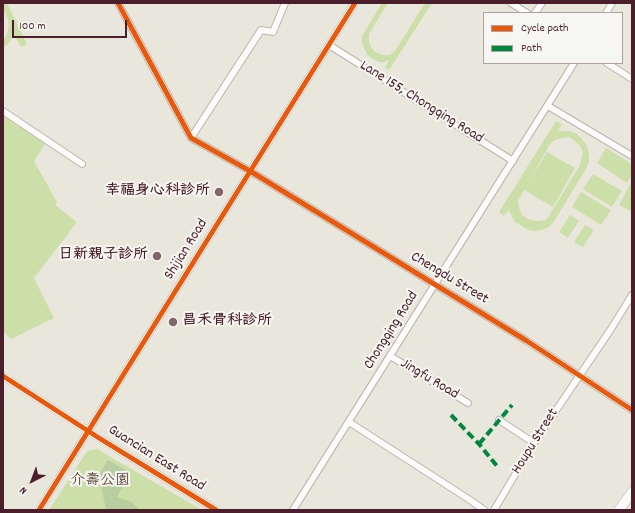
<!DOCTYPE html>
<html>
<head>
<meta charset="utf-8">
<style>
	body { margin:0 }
	#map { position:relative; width:635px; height:513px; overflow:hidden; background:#e9e7dc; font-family:Dekko,sans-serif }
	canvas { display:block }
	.frame { position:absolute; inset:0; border:4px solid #4a1f2b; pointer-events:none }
	.legend { position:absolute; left:483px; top:12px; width:140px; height:52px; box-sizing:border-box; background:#f6f6f2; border:1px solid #b1a0a2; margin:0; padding:5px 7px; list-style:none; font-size:12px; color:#4a1f2b }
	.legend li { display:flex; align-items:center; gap:8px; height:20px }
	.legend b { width:20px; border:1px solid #b1a0a2 }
	.north { position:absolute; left:12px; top:461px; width:40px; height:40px; -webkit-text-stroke:3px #f6f6f2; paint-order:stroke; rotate:222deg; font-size:11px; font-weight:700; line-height:16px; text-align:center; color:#4a1f2b }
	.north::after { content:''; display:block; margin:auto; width:14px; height:18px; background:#4a1f2b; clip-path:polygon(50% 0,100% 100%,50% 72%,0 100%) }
	.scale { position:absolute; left:12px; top:20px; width:115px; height:18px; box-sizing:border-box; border:2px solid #4a1f2b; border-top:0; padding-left:5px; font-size:12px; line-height:14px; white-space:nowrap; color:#4a1f2b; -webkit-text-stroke:3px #f6f6f2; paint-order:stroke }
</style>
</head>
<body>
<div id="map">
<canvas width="635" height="513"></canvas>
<div class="frame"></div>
<ul class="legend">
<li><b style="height:5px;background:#e8590c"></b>Cycle path</li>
<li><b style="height:5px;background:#00873e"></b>Path</li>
</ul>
<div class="north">N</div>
<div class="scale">100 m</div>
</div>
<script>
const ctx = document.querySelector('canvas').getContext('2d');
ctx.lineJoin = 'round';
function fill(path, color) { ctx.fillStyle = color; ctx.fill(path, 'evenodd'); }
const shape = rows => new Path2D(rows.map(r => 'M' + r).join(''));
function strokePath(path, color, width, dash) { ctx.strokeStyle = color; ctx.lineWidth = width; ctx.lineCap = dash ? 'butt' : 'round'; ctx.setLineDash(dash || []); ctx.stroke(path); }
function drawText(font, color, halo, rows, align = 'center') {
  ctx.font = font + ' Dekko,"LXGW WenKai TC",sans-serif'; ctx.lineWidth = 4; ctx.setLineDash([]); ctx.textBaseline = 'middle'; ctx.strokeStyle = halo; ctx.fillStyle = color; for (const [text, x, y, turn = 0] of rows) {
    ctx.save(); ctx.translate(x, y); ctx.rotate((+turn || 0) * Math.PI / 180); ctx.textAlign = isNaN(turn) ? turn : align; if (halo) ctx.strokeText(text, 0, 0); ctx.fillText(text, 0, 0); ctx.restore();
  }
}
const green = shape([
	[3,3,7,3,27,44,21,47,14,35,8,44,3,47,3,39,5,38,8,31,9,26,8,19,3,9],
	[382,3,388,3,369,34,369,41,371,47,375,52,384,55,389,55,395,51,425,3,432,3,389,70,385,67,389,60,384,62,379,62,371,58,367,54,362,43,362,36],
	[3,116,45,144,34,161,57,202,55,205,77,222,34,278,54,318,11,339,3,332],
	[556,121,562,124,558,131,570,131,577,134,582,139,587,146,589,153,589,161,586,169,553,223,549,227,542,230,535,231,528,230,515,222,509,211,510,208,504,216,499,212],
	[569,137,574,140,580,146,583,152,580,165,547,219,541,221,535,221,528,219,522,215,519,208,518,201,524,190,553,207,575,168,547,152,526,187,550,144,555,140,562,138],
	[606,148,632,164,632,175,627,183,597,163],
	[593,174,622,191,612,207,583,189],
	[632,180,632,212,619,205],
	[581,192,611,210,601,225,572,207],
	[570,215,579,221,568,238,559,232],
	[585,225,594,230,583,247,574,242],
	[97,449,202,510,49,510,87,451]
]);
const forest = shape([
	[108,460,131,473,117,497,132,502,139,510,106,510,99,475]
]);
const minor = shape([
	[118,3,191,138,250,171,527,341,632,410],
	[511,3,527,13],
	[535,13,542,3],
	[606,13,612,3],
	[329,45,513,161],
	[607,63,632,79],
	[548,106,632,156],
	[3,111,82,164],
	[191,138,261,30,273,32,285,3],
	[390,356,468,403],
	[499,420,534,443],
	[349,422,470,500,484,510],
	[293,510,574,63],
	[494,510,534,443,611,329,632,295]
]);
const tertiary = shape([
	[3,376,99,438,216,510],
	[39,510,355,3]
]);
const primary = shape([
	[619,510,632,492]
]);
const quiet = shape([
	[451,415,479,444,497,466],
	[479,444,512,405]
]);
const cycleway = shape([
	[118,3,191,138,250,171,527,341,632,410],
	[3,376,99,438,216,510],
	[39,510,355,3]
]);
const markers = [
	[219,192,5,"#826569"],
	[157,256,5,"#826569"],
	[173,322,5,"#826569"]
];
const streetNames = [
	["Lane 155, Chongqing Road",421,103,32],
	["Shijian Road",187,250,-58],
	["Chengdu Street",449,279,31],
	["Chongqing Road",392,331,-58],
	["Jingfu Road",429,380,31],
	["Houpu Street",536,442,-58],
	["Guancian East Road",156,459,32]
];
const poiNames = [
	["幸福身心科診所",210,192],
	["日新親子診所",148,256],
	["昌禾骨科診所",182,322,"left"]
];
const parkNames = [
	["介壽公園",100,482]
];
fill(green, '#cddfa9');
fill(forest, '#b8cda0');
strokePath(minor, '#bab4ae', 8);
strokePath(tertiary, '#bab4ae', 8);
strokePath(primary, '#bab4ae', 10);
strokePath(minor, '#fcfbfa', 6);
strokePath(tertiary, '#fcfbfa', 7);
strokePath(primary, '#fcfbfa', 9);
strokePath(quiet, '#00873e', 4, [8, 4]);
strokePath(cycleway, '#e8590c', 5);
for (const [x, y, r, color] of markers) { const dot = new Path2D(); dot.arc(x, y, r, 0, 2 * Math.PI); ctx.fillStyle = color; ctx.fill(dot); strokePath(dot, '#f6f6f2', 1.5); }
drawText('15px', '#4a1f2b', '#f6f6f2', streetNames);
drawText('bold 15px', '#4a1f2b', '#f6f6f2', poiNames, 'right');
drawText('15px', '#654d40', '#f6f6f2', parkNames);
</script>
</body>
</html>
